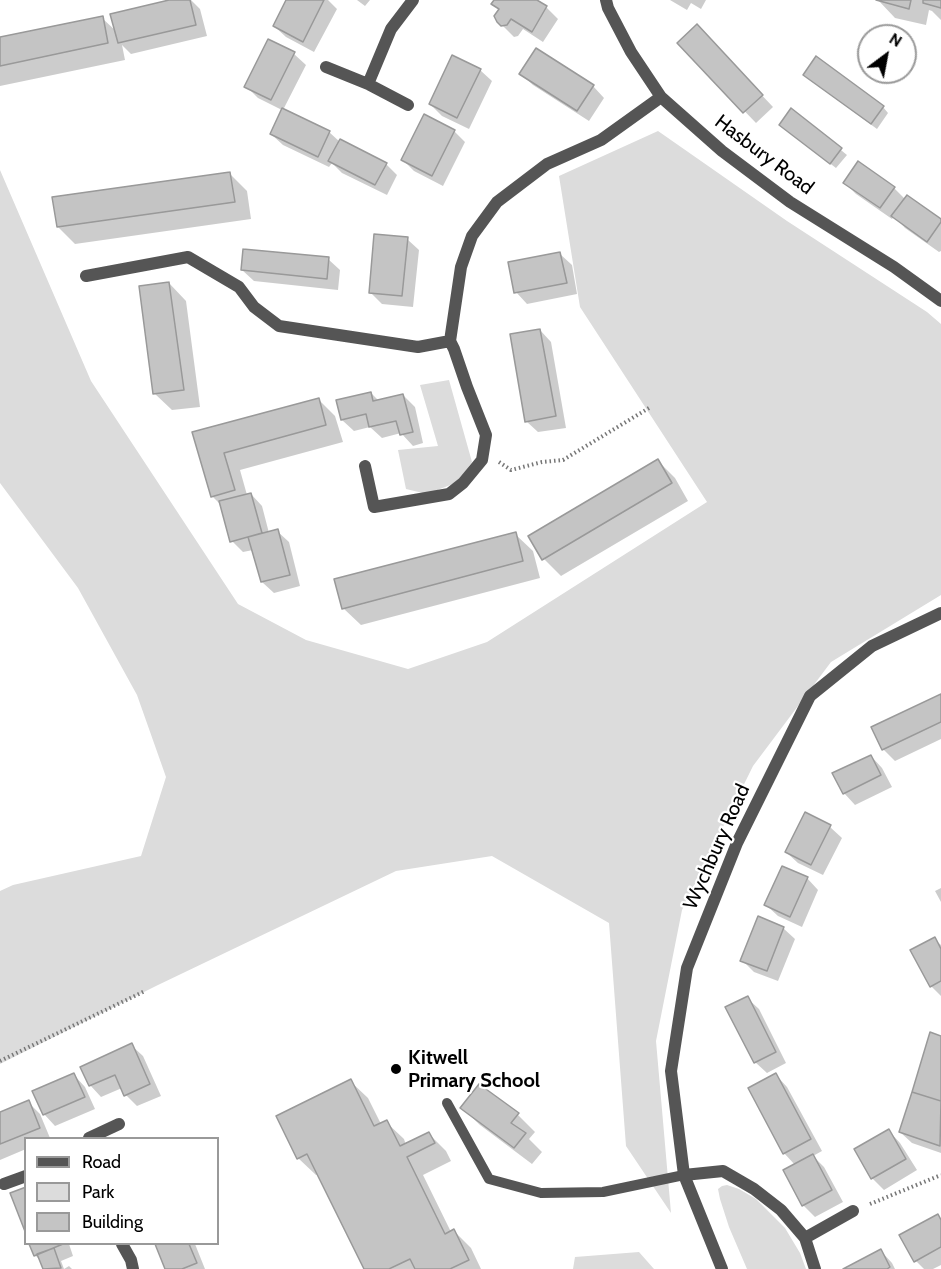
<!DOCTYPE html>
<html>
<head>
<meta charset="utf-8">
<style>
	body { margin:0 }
	#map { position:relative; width:941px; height:1269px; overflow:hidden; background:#fff; font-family:Cabin,sans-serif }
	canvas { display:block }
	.legend { position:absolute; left:24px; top:1137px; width:195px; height:108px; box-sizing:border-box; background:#fff; border:2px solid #999; margin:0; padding:8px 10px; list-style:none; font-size:18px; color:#000 }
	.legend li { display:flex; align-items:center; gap:12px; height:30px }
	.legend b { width:30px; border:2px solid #999 }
	.north { position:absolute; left:857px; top:24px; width:60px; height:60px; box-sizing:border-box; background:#fff; border:2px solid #999; border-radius:50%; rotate:32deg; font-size:16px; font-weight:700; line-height:24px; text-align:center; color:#000 }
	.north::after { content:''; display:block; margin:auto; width:21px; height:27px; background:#000; clip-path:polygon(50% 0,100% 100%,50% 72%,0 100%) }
</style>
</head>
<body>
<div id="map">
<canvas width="941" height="1269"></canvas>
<ul class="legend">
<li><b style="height:8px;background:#555"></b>Road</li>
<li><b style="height:16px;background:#dcdcdc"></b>Park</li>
<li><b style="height:16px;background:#c4c4c4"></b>Building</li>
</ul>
<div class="north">N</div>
</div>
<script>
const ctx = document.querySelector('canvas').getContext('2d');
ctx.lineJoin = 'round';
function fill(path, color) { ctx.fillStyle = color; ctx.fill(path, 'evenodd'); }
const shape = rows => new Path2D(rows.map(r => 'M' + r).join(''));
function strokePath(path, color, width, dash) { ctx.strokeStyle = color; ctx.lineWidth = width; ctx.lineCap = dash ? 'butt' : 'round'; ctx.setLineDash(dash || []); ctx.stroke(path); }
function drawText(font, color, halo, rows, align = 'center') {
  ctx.font = font + ' Cabin,sans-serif'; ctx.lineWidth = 4.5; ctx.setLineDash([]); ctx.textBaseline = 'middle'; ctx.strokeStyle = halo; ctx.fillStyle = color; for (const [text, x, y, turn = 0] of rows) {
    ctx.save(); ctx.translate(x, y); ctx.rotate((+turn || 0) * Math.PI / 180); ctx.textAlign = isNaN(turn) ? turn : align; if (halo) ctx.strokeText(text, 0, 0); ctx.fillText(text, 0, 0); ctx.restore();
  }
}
const green = shape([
	[658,131,787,221,927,312,941,324,941,595,831,662,753,766,682,910,656,1041,671,1213,626,1146,609,923,492,856,396,871,158,985,0,1064,0,891,13,885,141,856,166,777,137,695,78,588,0,483,0,170,91,381,238,604,306,640,408,669,487,642,707,502,580,307,559,176],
	[449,380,472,462,458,482,427,494,406,489,398,450,438,446,420,385],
	[727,1185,739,1189,756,1199,785,1228,800,1253,806,1269,747,1269,729,1227,720,1199,718,1189,722,1186],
	[639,1252,654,1269,573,1269,575,1257]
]);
const shadow = shape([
	[175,0,191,0,200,9,207,36,131,54,122,45,125,60,0,86,0,39,102,18,117,32],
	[288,0,328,0,337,9,314,52,286,37,274,26],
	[357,0,370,0,365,6],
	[496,0,534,0,547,8,558,19,543,42,523,29,518,36,514,37,498,21,500,10,493,4],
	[670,0,706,0,701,9,691,3,687,10],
	[878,0,941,0,941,20,932,11,929,10,926,25,895,18],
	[708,38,773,107,756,123,679,43],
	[269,41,294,54,306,65,283,110,329,132,340,142,386,164,397,175,387,195,342,173,332,163,329,167,283,145,271,134,282,110,258,98,246,86],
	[480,70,492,81,469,129,442,116,430,104],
	[521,74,593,86,604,98,589,121,533,85],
	[810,80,883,107,888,113,877,129],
	[792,110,847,155,836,168,786,130],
	[454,131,465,142,443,186,414,171,403,160],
	[230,174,247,191,251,219,75,244,58,227],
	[845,183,894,188,905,199,941,221,941,251,939,252,905,228,894,216,892,219,856,194],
	[407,239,419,250,413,307,382,304,370,292],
	[560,254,572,265,577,294,527,304,516,292],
	[328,259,340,270,338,290,254,281,242,270],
	[169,283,186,301,200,407,172,410,154,393],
	[540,330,551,342,566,428,538,432,526,421],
	[371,393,379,401,403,395,415,407,423,443,413,446,401,433,382,438,370,427,354,431,342,420],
	[318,399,335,416,343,442,240,470,247,495,251,494,262,506,269,533,277,531,289,542,300,586,274,593,262,582,253,550,243,552,232,541,222,506,212,496,194,433],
	[658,461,675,478,688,501,561,576,544,559],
	[515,534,533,551,540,578,361,625,343,608],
	[941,696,941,739,895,761,883,749],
	[871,756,882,768,892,787,855,805,844,793],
	[830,827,842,838,823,875,798,863,786,852],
	[807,878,818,890,802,927,778,916,766,905],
	[941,888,941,902,935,891],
	[783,928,795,939,778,981,754,972,742,960],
	[934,939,941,945,941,996,931,986],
	[747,998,759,1009,786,1063,767,1073,755,1062],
	[941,1037,941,1153,912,1143,900,1132],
	[131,1045,143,1056,161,1096,137,1106,126,1095,122,1088,101,1097,90,1085],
	[74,1075,85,1087,95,1109,55,1126,44,1114],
	[776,1075,787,1087,822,1151,813,1156,824,1167,843,1202,815,1217,803,1205,795,1165,784,1153,750,1088],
	[350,1081,368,1098,381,1124,386,1122,404,1139,406,1145,429,1134,446,1151,451,1161,423,1175,451,1232,454,1231,471,1248,481,1269,366,1269,318,1174,316,1175,298,1158],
	[28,1102,40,1114,50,1138,26,1138,26,1149,0,1160,0,1114],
	[462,1108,518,1115,535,1132,529,1139,542,1152,532,1164,480,1125],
	[889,1131,900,1143,917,1170,884,1190,872,1178],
	[937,1216,941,1219,941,1265,933,1269,924,1269,916,1261],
	[31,1244,69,1244,73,1256,61,1261,64,1269,69,1266,72,1269,45,1269,41,1261,35,1255],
	[156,1244,195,1244,205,1269,166,1269],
	[881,1251,892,1263,895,1269,846,1269]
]);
const building = shape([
	[169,0,190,0,196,25,118,43,110,14,169,0],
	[286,0,324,0,303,42,273,26,286,0],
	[494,0,537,0,547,6,532,32,511,19,507,25,501,26,497,22,494,16,499,9,491,4,494,0],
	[876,0,911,0,909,9,876,0],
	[923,0,941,0,941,8,923,3,923,0],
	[103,16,108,43,0,66,0,37,103,16],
	[697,24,763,95,743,113,677,43,697,24],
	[268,39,295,52,271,100,244,87,268,39],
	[536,48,594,85,577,111,519,74,536,48],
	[452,55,481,69,457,118,429,104,452,55],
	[816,56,884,106,871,124,803,75,816,56],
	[282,108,330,131,318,157,270,134,282,108],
	[791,108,842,148,830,164,779,125,791,108],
	[424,114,455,130,432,176,401,160,424,114],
	[340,139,387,163,375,185,328,161,340,139],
	[858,161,895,187,880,208,843,183,858,161],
	[230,172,235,202,57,227,52,197,230,172],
	[907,195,941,219,941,222,927,242,891,216,907,195],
	[374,234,408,237,402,296,369,293,374,234],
	[243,249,329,257,327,279,241,270,243,249],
	[560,252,567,283,514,293,508,262,560,252],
	[169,282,184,390,153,394,139,286,169,282],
	[540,329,556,416,525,422,510,334,540,329],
	[371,392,373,401,403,394,413,432,400,435,396,421,369,427,366,414,341,420,336,400,371,392],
	[319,398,326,425,224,453,235,490,211,497,192,432,319,398],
	[658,459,672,483,542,560,528,536,658,459],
	[251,493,262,533,230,542,219,501,251,493],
	[278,529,290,575,261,582,248,537,278,529],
	[516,532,523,561,342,609,334,579,516,532],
	[941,694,941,722,882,750,871,727,941,694],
	[871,755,881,775,843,794,832,773,871,755],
	[805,812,831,825,811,865,785,852,805,812],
	[782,866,808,877,790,917,764,905,782,866],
	[758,916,784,927,767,971,740,961,758,916],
	[935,937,941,949,941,981,930,987,910,950,935,937],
	[748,996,776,1052,754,1063,725,1007,748,996],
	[930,1032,941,1036,941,1101,912,1092,930,1032],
	[132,1043,150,1084,124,1096,115,1075,89,1086,80,1067,132,1043],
	[74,1073,85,1097,43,1115,32,1091,74,1073],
	[776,1073,811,1139,783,1154,748,1088,776,1073],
	[351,1079,374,1126,387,1120,400,1146,429,1132,435,1143,407,1157,445,1234,454,1229,469,1260,450,1269,415,1269,410,1259,389,1269,364,1269,307,1154,297,1159,276,1116,351,1079],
	[479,1084,519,1113,511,1123,526,1133,514,1148,460,1108,479,1084],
	[912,1092,941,1101,940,1146,899,1132,912,1092],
	[29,1100,40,1128,0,1144,0,1112,29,1100],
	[889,1129,906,1159,871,1179,854,1149,889,1129],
	[813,1154,832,1190,802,1206,783,1170,813,1154],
	[26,1187,26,1234,10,1193,26,1187],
	[938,1214,941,1220,941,1247,914,1262,899,1235,938,1214],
	[29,1244,63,1244,34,1256,29,1244],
	[155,1244,189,1244,197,1263,182,1269,165,1269,155,1244],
	[54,1248,61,1268,43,1269,37,1254,54,1248],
	[881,1249,890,1267,887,1269,843,1269,881,1249]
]);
const path = shape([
	[499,462,511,470,542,462,563,460,649,408],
	[0,1061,145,991],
	[870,1204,941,1175]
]);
const service = shape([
	[447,1103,489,1179,541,1193,603,1192,684,1175]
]);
const minor = shape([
	[606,0,608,8,631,52,661,97,722,151,790,202,894,267,941,301],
	[326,67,368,84,408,105],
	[368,84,391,29,413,0],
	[86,276,188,257,239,287,254,307,279,326,418,347,450,341],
	[365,466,374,507,449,494,463,483,482,460,486,435,467,387,454,349,450,341,461,267,472,236,497,202,547,164,601,140,661,97],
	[89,1138,119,1124],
	[684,1175,723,1171,754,1189,781,1210,805,1238,815,1269],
	[4,1184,26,1176],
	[805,1238,853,1211],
	[122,1244,131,1260,133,1269],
	[722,1269,684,1175,671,1071,687,968,737,843,810,696,872,646,941,613]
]);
const markers = [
	[396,1069,6,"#000"]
];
const streetNames = [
	["Hasbury Road",764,155,37],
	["Wychbury Road",717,847,-66]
];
const poiNames = [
	["Kitwell",408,1058],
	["Primary School",408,1081]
];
fill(green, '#dcdcdc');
fill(shadow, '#0003');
fill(building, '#c4c4c4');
strokePath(building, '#999', 1.5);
strokePath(path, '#777', 4, [1.5, 3]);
strokePath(service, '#555', 10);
strokePath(minor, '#555', 12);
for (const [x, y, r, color] of markers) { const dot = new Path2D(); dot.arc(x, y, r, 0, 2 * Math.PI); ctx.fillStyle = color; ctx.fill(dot); strokePath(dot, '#fff', 2); }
drawText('20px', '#000', '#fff', streetNames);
drawText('bold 20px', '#000', '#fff', poiNames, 'left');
</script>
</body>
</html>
